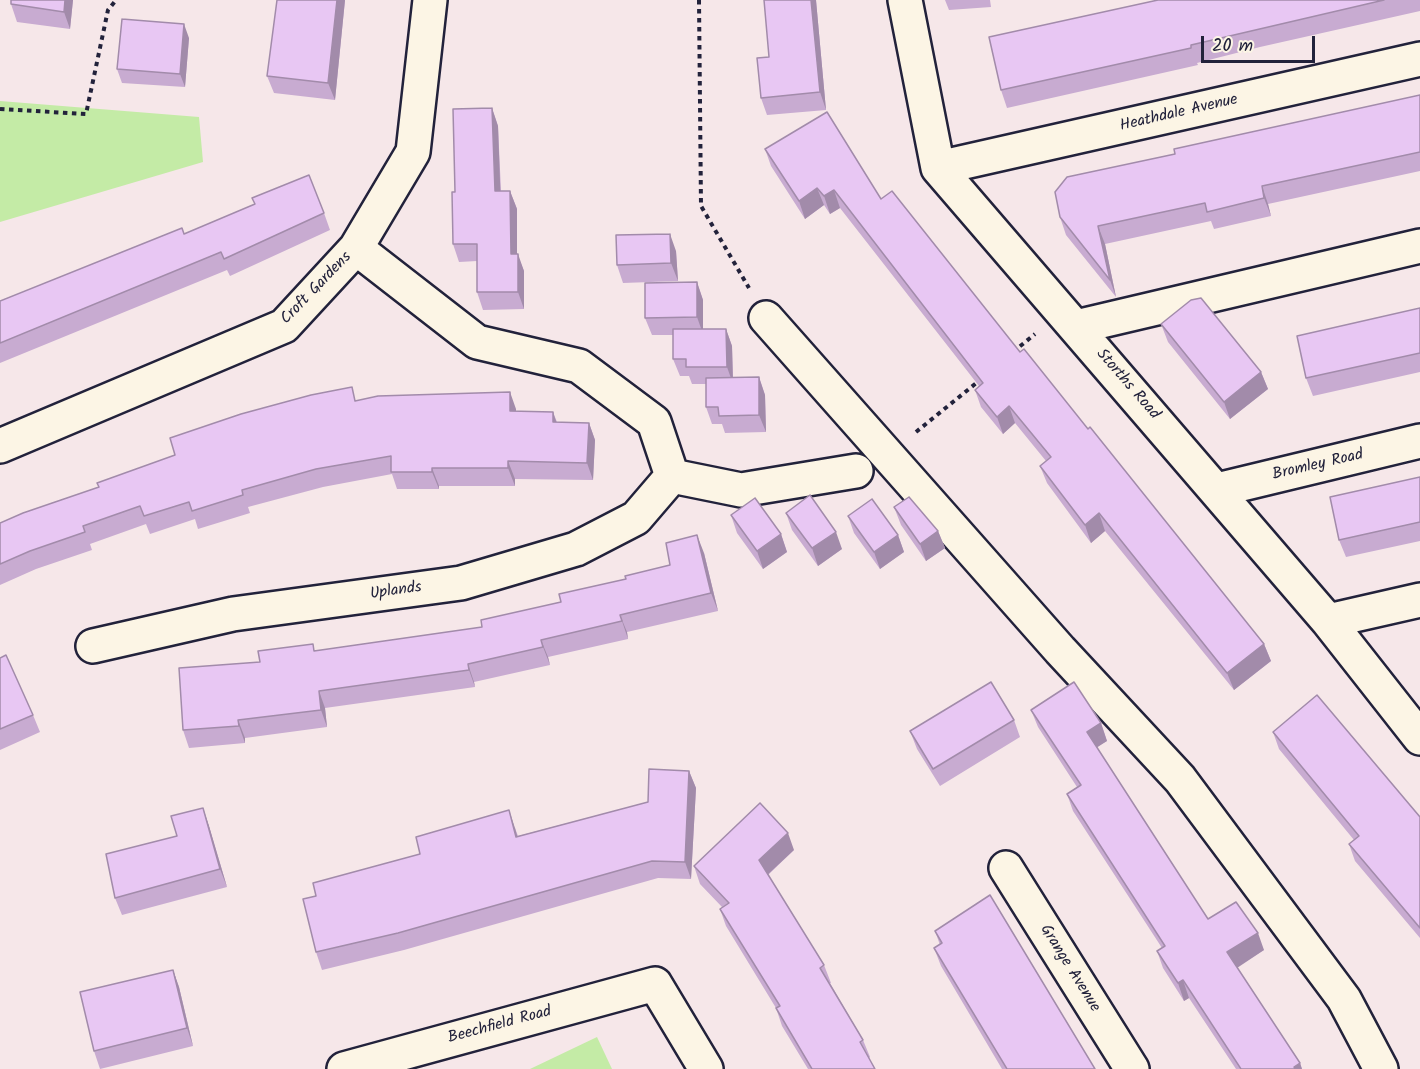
<!DOCTYPE html>
<html>
<head>
<meta charset="utf-8">
<style>
	body { margin:0 }
	#map { position:relative; width:1420px; height:1069px; overflow:hidden; background:#f6e7e9; font-family:Kalam,sans-serif }
	canvas { display:block }
	.scale { position:absolute; left:1201px; top:36px; width:114px; height:27px; box-sizing:border-box; border:3px solid #22223b; border-top:0; padding-left:8px; font-size:18px; line-height:21px; white-space:nowrap; color:#22223b; -webkit-text-stroke:4px #fcf5e5; paint-order:stroke }
</style>
</head>
<body>
<div id="map">
<canvas width="1420" height="1069"></canvas>
<div class="scale">20 m</div>
</div>
<script>
const ctx = document.querySelector('canvas').getContext('2d');
ctx.lineJoin = 'round';
function fill(path, color) { ctx.fillStyle = color; ctx.fill(path, 'evenodd'); }
const shape = rows => new Path2D(rows.map(r => 'M' + r).join(''));
function strokePath(path, color, width, dash) { ctx.strokeStyle = color; ctx.lineWidth = width; ctx.lineCap = dash ? 'butt' : 'round'; ctx.setLineDash(dash || []); ctx.stroke(path); }
function drawText(font, color, halo, rows, align = 'center') {
  ctx.font = font + ' Kalam,sans-serif'; ctx.lineWidth = 5; ctx.setLineDash([]); ctx.textBaseline = 'middle'; ctx.strokeStyle = halo; ctx.fillStyle = color; for (const [text, x, y, turn = 0] of rows) {
    ctx.save(); ctx.translate(x, y); ctx.rotate((+turn || 0) * Math.PI / 180); ctx.textAlign = isNaN(turn) ? turn : align; if (halo) ctx.strokeText(text, 0, 0); ctx.fillText(text, 0, 0); ctx.restore();
  }
}
const green = shape([
	[0,101,199,117,203,162,0,222],
	[597,1037,612,1069,530,1069]
]);
const path = shape([
	[699,0,701,206,749,288],
	[0,109,86,114,108,10,116,0],
	[1013,352,1035,334],
	[916,432,980,380]
]);
const minor = shape([
	[905,0,938,168,1328,621,1420,738],
	[938,168,1420,59],
	[766,318,1060,650,1180,779,1344,999,1381,1069],
	[1076,327,1420,246],
	[0,446,284,326,356,248,413,152,430,0],
	[672,476,741,490,856,471],
	[1217,490,1420,441],
	[1328,621,1420,600],
	[93,646,233,614,461,583,576,549,636,518,672,476,654,422,579,366,477,342,356,248],
	[1006,868,1132,1069],
	[344,1069,655,984,706,1069]
]);
const wall = shape([
	[11,0,73,0,70,29,17,22,11,4],
	[345,0,335,100,274,93,267,76],
	[816,0,826,110,767,115,761,98,769,57],
	[945,0,990,0,991,7,949,10],
	[1158,0,1420,0,1420,11,1260,47,1197,63,1198,65,1007,108,1001,90,1106,12],
	[189,38,185,87,122,83,117,69],
	[1420,95,1420,171,1268,204,1271,216,1214,229,1211,221,1105,244,1116,297,1066,235,1060,217,1175,154],
	[492,108,498,126,501,191,510,191,517,209,517,254,524,271,524,309,483,310,477,292,477,261,459,262,453,244,455,192],
	[765,149,881,199,1020,352,1088,429,1264,644,1271,661,1234,690,1105,531,1091,543,1047,483,1040,466,1046,461,1015,423,1003,434,981,407,975,390,979,386,840,208,830,214,824,205,805,219,771,166],
	[324,213,330,230,230,276,227,270,0,363,0,301,184,234],
	[676,251,678,281,623,283,617,265],
	[697,282,703,300,703,329,726,329,732,346,733,377,759,377,765,395,766,432,725,433,722,424,712,424,706,407,706,384,692,384,689,376,680,376,673,359,673,335,652,335,645,318],
	[1420,308,1420,372,1313,396,1306,378],
	[1161,324,1261,372,1268,389,1230,419,1168,342],
	[357,400,516,409,516,411,553,412,557,422,589,423,595,440,593,480,515,479,515,486,439,486,439,489,397,489,392,474,323,487,248,507,250,513,198,529,195,519,150,534,146,524,90,544,92,550,36,569,0,585,0,523],
	[1420,477,1420,541,1346,557,1339,540],
	[894,507,938,531,945,548,926,561,901,525],
	[786,513,842,549,818,566,792,530],
	[731,515,781,534,787,552,763,569,737,533],
	[848,516,898,535,904,552,880,569,854,533],
	[704,553,718,611,627,632,628,639,548,657,550,665,474,682,475,687,325,708,327,727,245,738,245,743,189,748,183,730,260,662,315,651,482,627,561,602],
	[0,658,33,715,40,732,0,750],
	[1031,710,1101,723,1107,741,1096,747,1208,919,1264,950,1237,967,1300,1063,1302,1069,1236,1069,1189,998,1184,1001,1163,968,1157,951,1162,948,1073,811,1067,794,1077,787,1038,727],
	[1014,720,1020,737,940,786,917,749,910,731],
	[1273,732,1420,817,1420,938,1355,861,1349,844,1354,840,1279,749],
	[689,771,696,788,691,879,658,878,404,950,322,970,316,952,316,896,515,828,518,836,648,802],
	[203,808,209,826,227,887,122,915,115,898,177,836],
	[794,850,768,875,824,965,831,983,830,983,863,1040,870,1057,869,1058,875,1069,808,1069,782,1026,776,1008,726,926,720,909,722,907,700,884,694,866],
	[935,931,1095,1069,1002,1069,941,966,934,948,940,945],
	[173,970,179,987,193,1046,100,1069,94,1051]
]);
const shadedWall = shape([
	[65,0,73,0,70,29,64,12],
	[337,0,345,0,335,100,328,83],
	[811,0,816,0,826,110,820,92],
	[184,24,189,38,185,87,180,74],
	[492,108,498,126,501,209,495,191],
	[1262,186,1268,204,1271,216,1264,198],
	[817,188,824,205,805,219,799,201],
	[834,190,840,208,830,214,824,196],
	[510,191,517,209,517,271,511,254],
	[1098,226,1105,244,1116,297,1110,280],
	[670,234,676,251,678,281,671,263],
	[518,254,524,271,524,309,518,292],
	[697,282,703,300,703,334,697,317],
	[726,329,732,346,733,384,727,367],
	[1261,372,1268,389,1230,419,1224,402],
	[759,377,765,395,766,432,759,415],
	[510,392,516,409,516,429,510,411],
	[1009,406,1015,423,1003,434,997,417],
	[553,412,559,430,553,422],
	[589,423,595,440,593,480,587,463],
	[508,461,515,479,515,486,508,468],
	[432,468,439,486,439,489,432,472],
	[1099,513,1105,531,1091,543,1085,525],
	[938,531,945,548,926,561,920,544],
	[836,532,842,549,818,566,812,548],
	[781,534,787,552,763,569,757,551],
	[697,535,704,553,718,611,711,593],
	[898,535,904,552,880,569,874,552],
	[620,615,627,632,628,639],
	[541,640,548,657,550,665,543,647],
	[1264,644,1271,661,1234,690,1227,673],
	[468,664,474,682,475,687,469,670],
	[319,691,325,708,327,727,321,710],
	[238,720,245,738,245,743,239,726],
	[1101,723,1107,741,1093,750,1087,732],
	[689,771,696,788,691,879,685,862],
	[203,808,209,826,227,887,220,869],
	[509,810,515,828,522,854,516,837],
	[788,833,794,850,765,877,759,860],
	[1258,933,1264,950,1234,970,1227,952],
	[173,970,179,987,193,1046,187,1028],
	[1183,980,1189,998,1184,1001,1178,983],
	[1300,1063,1302,1069,1295,1069,1294,1067]
]);
const building = shape([
	[11,0,65,0,64,12,11,4,11,0],
	[277,0,337,0,328,83,267,76,277,0],
	[764,0,811,0,820,92,761,98,757,58,769,57,764,0],
	[1158,0,1384,0,1191,45,1191,48,1001,90,989,37,1158,0],
	[122,19,184,24,180,74,117,69,122,19],
	[1420,95,1420,152,1262,186,1264,198,1207,212,1205,203,1098,226,1110,280,1060,217,1055,192,1067,177,1175,154,1174,149,1420,95],
	[492,108,495,191,510,191,511,254,518,254,518,292,477,292,477,244,453,244,452,192,455,192,453,109,492,108],
	[827,112,881,199,892,191,1020,352,1024,349,1088,429,1090,427,1264,644,1227,673,1099,513,1085,525,1040,466,1051,457,1009,406,997,417,975,390,983,383,834,190,824,196,817,188,799,201,765,149,827,112],
	[309,175,324,213,224,259,221,252,0,343,0,301,182,228,184,234,255,204,252,198,309,175],
	[670,234,671,263,617,265,616,235,670,234],
	[697,282,697,317,645,318,645,283,697,282],
	[1201,298,1261,372,1224,402,1161,324,1191,300,1201,298],
	[1420,308,1420,353,1306,378,1297,336,1420,308],
	[673,329,726,329,727,367,686,367,686,359,673,359,673,329],
	[759,377,759,415,719,416,718,407,706,407,706,378,759,377],
	[352,387,355,401,378,396,510,392,510,411,553,412,553,422,589,423,587,463,508,461,508,468,432,468,432,472,391,472,391,456,316,469,242,490,243,495,192,511,189,502,144,516,140,506,83,526,85,532,30,551,0,564,0,523,23,513,99,487,97,483,175,455,170,438,241,414,311,395,352,387],
	[1420,477,1420,522,1339,540,1330,497,1420,477],
	[810,495,836,532,812,548,786,513,810,495],
	[909,497,938,531,920,544,894,507,909,497],
	[755,498,781,534,757,551,731,515,755,498],
	[872,499,898,535,874,552,848,516,872,499],
	[697,535,711,593,620,615,622,621,541,640,543,647,468,664,469,670,319,691,321,710,238,720,239,726,183,730,179,668,260,662,258,651,313,644,314,651,482,627,481,620,561,602,559,594,626,579,625,576,670,565,666,543,697,535],
	[6,655,33,715,0,729,0,658,6,655],
	[991,682,1014,720,933,769,910,731,991,682],
	[1074,682,1101,723,1087,732,1208,919,1236,902,1258,933,1227,952,1300,1063,1294,1067,1295,1069,1241,1069,1183,980,1178,983,1157,951,1165,946,1067,794,1081,785,1031,710,1074,682],
	[1317,695,1420,817,1420,928,1349,844,1359,836,1273,732,1317,695],
	[649,769,689,771,685,862,652,861,398,933,316,952,303,899,316,896,313,883,420,854,416,837,509,810,516,837,648,802,649,769],
	[760,803,788,833,759,860,824,965,820,968,863,1040,860,1042,875,1069,812,1069,776,1008,780,1006,720,909,729,903,694,866,760,803],
	[203,808,220,869,115,898,106,854,177,836,171,816,203,808],
	[990,895,1095,1069,1007,1069,934,948,942,943,935,931,990,895],
	[173,970,187,1028,94,1051,80,992,173,970]
]);
const streetNames = [
	["Heathdale Avenue",1179,114,-13],
	["Croft Gardens",317,289,-46],
	["Storths Road",1127,385,49],
	["Bromley Road",1318,466,-13],
	["Uplands",396,592,-8],
	["Grange Avenue",1069,969,58],
	["Beechfield Road",500,1026,-15]
];
fill(green, '#c4eba6');
strokePath(minor, '#22223b', 38);
strokePath(path, '#22223b', 4, [4.5, 4.5]);
strokePath(minor, '#fcf5e5', 33);
fill(wall, '#c8abd1');
fill(shadedWall, '#a28baa');
fill(building, '#e8c7f3');
strokePath(building, '#a28baa', 1.5);
drawText('16px', '#22223b', '#fcf5e5', streetNames);
</script>
</body>
</html>
